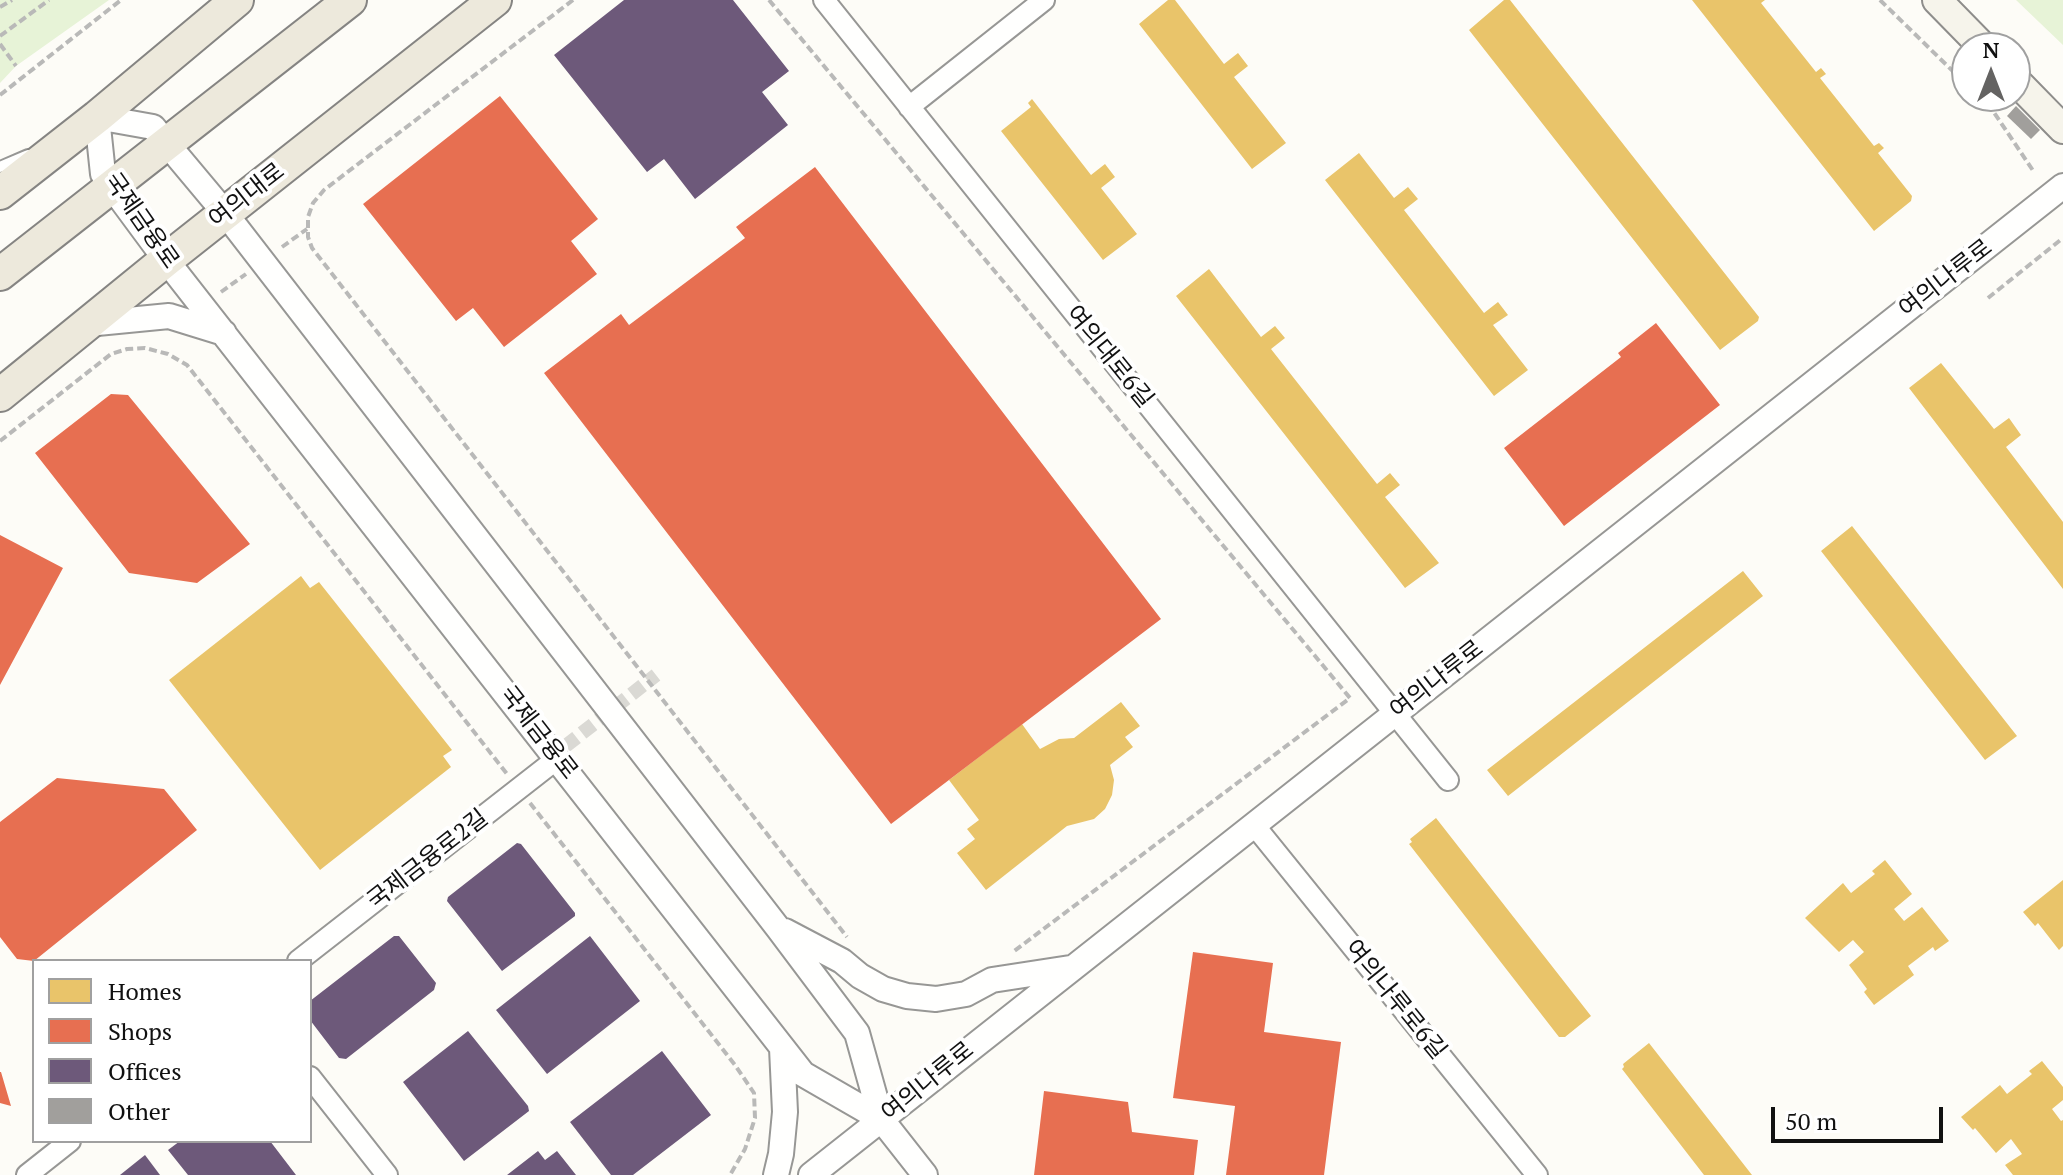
<!DOCTYPE html>
<html>
<head>
<meta charset="utf-8">
<style>
	body { margin:0 }
	#map { position:relative; width:2063px; height:1175px; overflow:hidden; background:#fdfcf7; font-family:"PT Serif",serif }
	canvas { display:block }
	.legend { position:absolute; left:32px; top:959px; width:280px; height:184px; box-sizing:border-box; background:#fff; border:2px solid #a0a0a0; margin:0; padding:10px 14px; list-style:none; font-size:24px; color:#111 }
	.legend li { display:flex; align-items:center; gap:16px; height:40px }
	.legend b { width:40px; border:2px solid #a0a0a0 }
	.north { position:absolute; left:1951px; top:32px; width:80px; height:80px; box-sizing:border-box; background:#fff; border:2px solid #a0a0a0; border-radius:50%; rotate:0deg; font-size:22px; font-weight:700; line-height:32px; text-align:center; color:#111 }
	.north::after { content:''; display:block; margin:auto; width:28px; height:36px; background:#646362; clip-path:polygon(50% 0,100% 100%,50% 72%,0 100%) }
	.scale { position:absolute; left:1771px; top:1107px; width:172px; height:36px; box-sizing:border-box; border:4px solid #111; border-top:0; padding-left:10px; font-size:24px; line-height:28px; white-space:nowrap; color:#111; -webkit-text-stroke:6px #fff; paint-order:stroke }
</style>
</head>
<body>
<div id="map">
<canvas width="2063" height="1175"></canvas>
<ul class="legend">
<li><b style="height:22px;background:#e9c46a"></b>Homes</li>
<li><b style="height:22px;background:#e76f51"></b>Shops</li>
<li><b style="height:22px;background:#6d597a"></b>Offices</li>
<li><b style="height:22px;background:#a19f9c"></b>Other</li>
</ul>
<div class="north">N</div>
<div class="scale">50 m</div>
</div>
<script>
const ctx = document.querySelector('canvas').getContext('2d');
ctx.lineJoin = 'round';
function fill(path, color) { ctx.fillStyle = color; ctx.fill(path, 'evenodd'); }
const shape = rows => new Path2D(rows.map(r => 'M' + r).join(''));
function strokePath(path, color, width, dash) { ctx.strokeStyle = color; ctx.lineWidth = width; ctx.lineCap = dash ? 'butt' : 'round'; ctx.setLineDash(dash || []); ctx.stroke(path); }
function drawText(font, color, halo, rows, align = 'center') {
  ctx.font = font + ' "PT Serif","Noto Sans KR",serif'; ctx.lineWidth = 8; ctx.setLineDash([]); ctx.textBaseline = 'middle'; ctx.strokeStyle = halo; ctx.fillStyle = color; for (const [text, x, y, turn = 0] of rows) {
    ctx.save(); ctx.translate(x, y); ctx.rotate((+turn || 0) * Math.PI / 180); ctx.textAlign = isNaN(turn) ? turn : align; if (halo) ctx.strokeText(text, 0, 0); ctx.fillText(text, 0, 0); ctx.restore();
  }
}
const green = shape([
	[0,0,109,0,16,66,0,83],
	[2016,0,2063,0,2063,45]
]);
const homes = shape([
	[1168,0,1175,0,1224,64,1238,53,1248,66,1234,77,1286,143,1252,169,1139,24],
	[1504,0,1510,0,1759,317,1758,321,1720,350,1469,30],
	[1692,0,1765,0,1761,3,1816,72,1821,68,1826,74,1820,78,1874,146,1879,143,1884,148,1878,153,1912,196,1911,201,1874,231],
	[1032,99,1091,175,1105,164,1115,177,1101,188,1137,234,1103,260,1001,131,1031,107,1028,103],
	[1359,153,1394,198,1408,187,1418,199,1404,210,1484,313,1498,302,1508,315,1493,325,1528,370,1494,396,1325,180],
	[1209,269,1261,337,1275,326,1285,338,1271,349,1377,484,1390,473,1400,485,1385,497,1439,563,1405,588,1176,296],
	[1941,363,1994,429,2009,418,2021,435,2006,447,2063,522,2063,589,1909,388],
	[1852,526,2017,736,1985,760,1821,551],
	[1743,571,1763,596,1508,796,1487,770],
	[301,576,310,588,319,582,452,750,443,756,451,767,320,870,169,680],
	[1121,702,1140,726,1125,737,1133,747,1110,765,1114,780,1112,795,1105,809,1094,819,1067,826,986,890,957,853,975,839,967,829,979,820,949,780,1022,724,1040,749,1059,739,1074,738],
	[1436,818,1591,1016,1565,1037,1559,1037,1409,844,1412,842,1410,839],
	[1885,860,1912,894,1894,909,1904,921,1922,907,1949,941,1935,951,1933,947,1908,966,1914,975,1874,1005,1864,992,1867,989,1849,965,1864,952,1853,940,1839,952,1805,918,1843,883,1851,893,1875,874,1872,871],
	[2063,880,2063,946,2059,950,2038,923,2035,926,2023,912],
	[1649,1043,1752,1175,1704,1175,1622,1069,1624,1067,1623,1064],
	[2042,1061,2063,1087,2063,1100,2052,1109,2061,1121,2063,1120,2063,1175,2013,1175,2005,1165,2022,1154,2011,1139,1996,1153,1975,1128,1973,1130,1961,1117,2000,1085,2007,1094,2032,1074,2029,1071]
]);
const shops = shape([
	[500,96,598,219,571,241,597,274,504,347,473,308,456,321,363,204],
	[815,167,1161,619,891,824,544,373,621,314,629,325,745,238,736,227],
	[1656,323,1720,405,1564,526,1504,448,1621,357,1618,353],
	[111,394,128,395,250,544,197,583,129,573,35,453],
	[0,535,63,568,0,685],
	[57,778,164,789,197,830,34,961,17,959,0,937,0,822],
	[1193,952,1273,963,1264,1032,1341,1042,1324,1175,1226,1175,1235,1106,1173,1098],
	[0,1072,1,1072,11,1106,0,1103],
	[1044,1091,1128,1102,1132,1132,1198,1140,1194,1175,1034,1175]
]);
const offices = shape([
	[624,0,733,0,789,71,762,92,788,125,695,199,664,159,647,172,554,55],
	[517,843,521,844,575,913,575,916,502,971,447,901,448,897],
	[394,936,399,936,436,983,434,990,346,1059,339,1058,310,1020,310,1001],
	[590,936,640,1001,547,1074,496,1010],
	[468,1031,528,1106,529,1111,464,1161,403,1082],
	[662,1051,711,1115,633,1175,611,1175,570,1122],
	[180,1141,270,1141,296,1175,188,1175,168,1150],
	[538,1151,545,1160,557,1151,576,1175,507,1175],
	[145,1155,160,1175,120,1175]
]);
const building = shape([
	[2016,106,2040,130,2031,139,2007,116]
]);
const pedestrianTunnel = shape([
	[549,759,656,675]
]);
const path = shape([
	[573,0,324,190,313,203,308,217,308,237,312,248,847,937],
	[769,0,1350,698,1013,952],
	[1880,0,1967,85],
	[0,7,12,0],
	[0,36,49,0],
	[0,44,16,66],
	[0,95,121,0],
	[1978,96,1993,111,2034,172],
	[282,247,307,229],
	[221,292,246,274],
	[1988,298,2063,238],
	[0,441,111,354,127,349,145,348,168,354,187,365,507,774],
	[530,803,735,1065,754,1093,755,1118,745,1149,730,1175]
]);
const service = shape([
	[0,167,28,155]
]);
const minor = shape([
	[824,0,1448,780],
	[909,107,1044,0],
	[1254,825,1537,1175],
	[298,961,558,758],
	[310,1077,387,1175],
	[27,1175,70,1141]
]);
const tertiary = shape([
	[87,324,169,316,224,333],
	[785,931,842,961,860,976,883,989,907,996,936,999,966,994,992,980,1070,968],
	[881,1119,803,1074,166,260,112,187,103,174,97,117,153,127,225,213,778,928,857,1033,881,1119,925,1175],
	[776,1175,781,1154,785,1112,782,1048],
	[811,1175,2063,186]
]);
const secondary = shape([
	[1937,0,1984,48],
	[2015,80,2063,129]
]);
const primary = shape([
	[0,193,97,117,237,0],
	[0,274,350,0],
	[0,395,166,260,495,0]
]);
const streetNames = [
	["여의대로",247,196,-38],
	["국제금융로",141,221,55],
	["여의나루로",1946,279,-38],
	["여의대로6길",1109,357,51],
	["여의나루로",1437,680,-38],
	["국제금융로",538,733,52],
	["국제금융로2길",428,860,-38],
	["여의나루로6길",1395,1000,51],
	["여의나루로",928,1082,-39]
];
fill(green, '#e7f3d7');
fill(homes, '#e9c46a');
fill(shops, '#e76f51');
fill(offices, '#6d597a');
fill(building, '#a19f9c');
strokePath(pedestrianTunnel, '#dad9d4', 14, [14, 7]);
strokePath(service, '#979795', 14);
strokePath(minor, '#979795', 24);
strokePath(tertiary, '#979795', 28);
strokePath(secondary, '#8e8d8b', 32);
strokePath(primary, '#858482', 36);
strokePath(path, '#b9b9b8', 4, [8, 4]);
strokePath(service, '#fffffe', 10);
strokePath(minor, '#fffffe', 20);
strokePath(tertiary, '#fffffe', 24);
strokePath(secondary, '#f6f4eb', 28);
strokePath(primary, '#ede9dc', 32);
drawText('24px', '#111', '#fff', streetNames);
</script>
</body>
</html>
